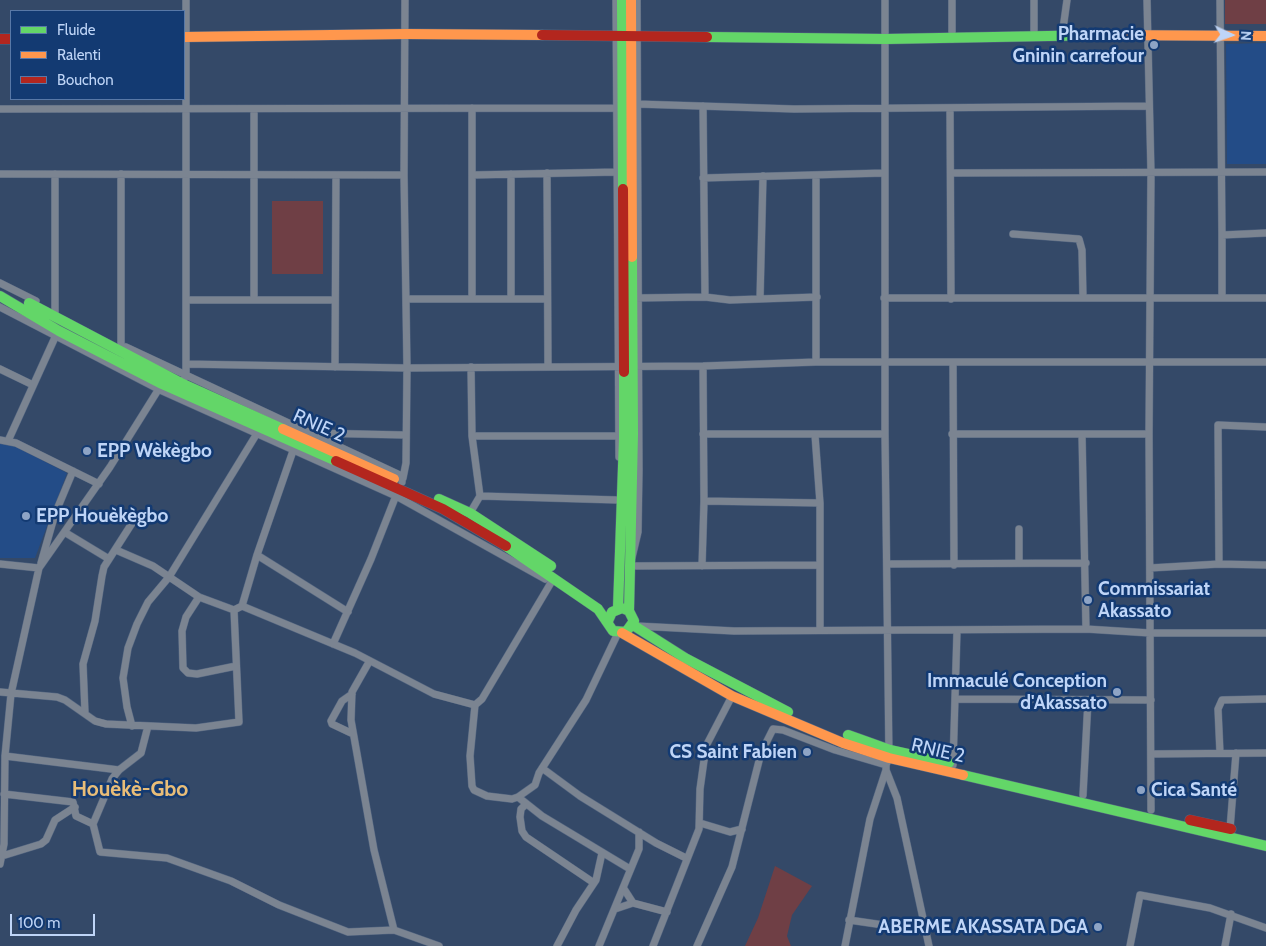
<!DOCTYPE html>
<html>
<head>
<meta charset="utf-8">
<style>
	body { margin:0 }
	#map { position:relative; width:1266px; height:946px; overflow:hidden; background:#344968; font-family:Cabin,sans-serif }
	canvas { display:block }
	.legend { position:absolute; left:10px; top:10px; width:175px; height:90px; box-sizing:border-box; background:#133a72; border:1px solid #5878a7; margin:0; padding:6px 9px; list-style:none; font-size:15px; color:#bfd5f7 }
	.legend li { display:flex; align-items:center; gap:10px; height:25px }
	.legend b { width:25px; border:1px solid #5878a7 }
	.north { position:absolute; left:1206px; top:10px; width:50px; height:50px; -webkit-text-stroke:4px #133a72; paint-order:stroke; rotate:93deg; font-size:14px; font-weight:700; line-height:20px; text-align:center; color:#bfd5f7 }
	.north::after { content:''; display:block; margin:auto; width:18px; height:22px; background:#bfd5f7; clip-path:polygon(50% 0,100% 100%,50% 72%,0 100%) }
	.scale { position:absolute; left:10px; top:914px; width:85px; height:22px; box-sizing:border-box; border:2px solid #bfd5f7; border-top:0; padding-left:6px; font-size:15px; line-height:18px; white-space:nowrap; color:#bfd5f7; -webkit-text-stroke:4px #133a72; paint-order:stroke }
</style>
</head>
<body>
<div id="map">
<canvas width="1266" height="946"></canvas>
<ul class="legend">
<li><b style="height:6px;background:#63d668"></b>Fluide</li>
<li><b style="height:6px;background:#ff974d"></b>Ralenti</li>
<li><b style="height:6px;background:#b3261e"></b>Bouchon</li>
</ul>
<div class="north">N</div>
<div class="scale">100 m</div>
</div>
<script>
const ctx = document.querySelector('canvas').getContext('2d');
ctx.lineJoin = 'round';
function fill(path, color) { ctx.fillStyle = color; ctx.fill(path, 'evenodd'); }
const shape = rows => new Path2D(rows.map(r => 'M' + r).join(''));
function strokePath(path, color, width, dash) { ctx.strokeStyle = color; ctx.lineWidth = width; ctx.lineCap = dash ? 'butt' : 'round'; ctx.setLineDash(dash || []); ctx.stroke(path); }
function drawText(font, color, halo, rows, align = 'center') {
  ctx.font = font + ' Cabin,sans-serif'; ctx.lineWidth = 5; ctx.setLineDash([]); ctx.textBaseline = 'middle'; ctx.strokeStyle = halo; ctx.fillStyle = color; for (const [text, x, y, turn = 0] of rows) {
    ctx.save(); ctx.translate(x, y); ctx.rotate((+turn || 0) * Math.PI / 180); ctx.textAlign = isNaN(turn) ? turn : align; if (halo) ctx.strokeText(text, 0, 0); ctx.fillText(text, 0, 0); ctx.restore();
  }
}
const built = shape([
	[1266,43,1266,164,1227,164,1226,44],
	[0,444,11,444,67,473,35,558,0,558]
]);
const green = shape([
	[1225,0,1266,0,1266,24,1225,24],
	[272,201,323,201,323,274,272,274],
	[775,866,812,886,792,915,787,936,791,946,745,946,758,918]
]);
const street = shape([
	[616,0,619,457],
	[637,0,639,470,638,532,630,566,820,565],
	[1147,0,1151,173,1149,434,1151,810],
	[1220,0,1222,235],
	[1034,36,1034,0],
	[1062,36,1067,0],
	[952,39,952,0],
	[637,104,794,109,1148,106],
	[703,106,705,297],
	[950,108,951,299],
	[0,109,616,108],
	[254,109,254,300],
	[547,173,548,367],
	[951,173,1266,172],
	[0,174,404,175],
	[121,174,121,345],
	[472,175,617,172],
	[816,176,816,362],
	[703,178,884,173],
	[1013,234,1079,239,1082,250,1083,298],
	[0,283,36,301],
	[1222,297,1222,235,1266,233],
	[636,298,705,297,730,300,817,297],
	[884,298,1266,298],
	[407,299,546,299],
	[472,299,472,108],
	[511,299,511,174],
	[760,299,763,176],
	[186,300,334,300],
	[0,307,158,389,396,496,545,579],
	[55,316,55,174],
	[126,347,402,476,402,482],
	[953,362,954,565],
	[186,364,407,368,703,366,816,362,1266,362],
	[335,367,336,175],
	[0,369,33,385],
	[184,379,186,375,186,0],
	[313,433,405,435],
	[703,434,885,434],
	[952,434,1149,434],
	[815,435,820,503,820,629],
	[1082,435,1086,629],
	[472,436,619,436],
	[0,440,16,443,99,484],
	[8,441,57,333],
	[403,478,406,463,407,368,404,175,405,0],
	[480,496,618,500],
	[704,501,820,503],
	[470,513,480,496,472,436,471,367],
	[66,533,109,559],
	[116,550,153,566,199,597,234,610,242,606,355,653,434,694,475,705],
	[257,555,348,612],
	[41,563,55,514,73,471],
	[1019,563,1019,529],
	[0,564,39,568],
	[888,564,1086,563],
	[1219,564,1218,425,1266,427],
	[702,566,704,501,703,366],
	[1150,568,1219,564,1266,565],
	[552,581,482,699,475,705,470,756,472,786,474,790,487,796,512,799,518,797,535,785,539,773,586,700,618,633],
	[199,597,186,617,182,631,183,668,188,673,197,674,236,666],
	[242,606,257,555,294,448],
	[637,626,734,631,1086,629,1150,633,1266,633],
	[333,644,371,559,397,493],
	[369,662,352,692,351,720,374,850,394,930,439,946],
	[0,692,57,697,65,700,95,721,106,724,196,728,239,722,234,610],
	[956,699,1151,700],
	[85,713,83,664,95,621,102,576,104,567,136,517],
	[132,726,127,707,123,678,128,648,137,624,148,602,169,577,256,435],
	[148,726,141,753,119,770,112,779,93,824,100,852,167,858,231,881,279,905,348,932,394,930],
	[351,733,332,724,331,721,342,701,352,694],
	[1220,753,1218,709,1222,700,1266,699],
	[1151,754,1266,753],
	[5,756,119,770],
	[886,765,886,770,897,798,929,946],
	[953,765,957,631],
	[542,768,580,796,656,843,686,858],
	[4,794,73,802,76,816,93,824],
	[1083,795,1088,700],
	[518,797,542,816,630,869],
	[526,804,521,809,520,817,522,831,526,837,594,883],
	[700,823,730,832,742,829],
	[1230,829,1236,753],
	[2,856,41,844,46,840,55,820,75,807],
	[0,864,4,844,5,756,11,694,39,568,110,467,160,387],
	[624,889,633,903],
	[615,909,633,903,667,912],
	[849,920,925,931],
	[557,946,576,910,596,880,602,853],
	[599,946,639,849,639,832],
	[653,946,699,829,700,789,706,746,732,696],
	[697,946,732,867,761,753,773,729,783,730,835,750,886,765,889,758,885,434,885,0],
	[845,946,870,819,886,770],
	[1130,946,1140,895,1210,908,1266,928],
	[1225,946,1231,914]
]);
const fast = shape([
	[622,0,623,189],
	[707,37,886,39,1102,35],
	[0,296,59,331,162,384,336,461],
	[29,303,181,383,283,429],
	[439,499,470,513,551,566],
	[506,546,598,609,613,631,626,632,634,621,629,611,622,608,612,612,608,621],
	[618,608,624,438,624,372],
	[629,611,633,434,632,257],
	[633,625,685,658,788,712],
	[848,735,890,750,949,763],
	[963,775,1266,846]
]);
const slow = shape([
	[631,0,632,257],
	[1102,35,1266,36],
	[184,37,406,34,542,35],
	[283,429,394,479],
	[622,633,732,696,843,743,889,758,963,775]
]);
const jam = shape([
	[542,35,707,37],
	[0,39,11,39],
	[623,189,624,372],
	[336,461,443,509,506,546],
	[1190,820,1231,829]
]);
const markers = [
	[1154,45,5,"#8ea4c5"],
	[87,451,5,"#8ea4c5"],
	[26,516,5,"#8ea4c5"],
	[1088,600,5,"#8ea4c5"],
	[1117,692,5,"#8ea4c5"],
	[807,752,5,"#8ea4c5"],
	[1141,790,5,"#8ea4c5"],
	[1098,927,5,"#8ea4c5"]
];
const poiNames = [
	["Pharmacie",1144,34],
	["Gninin carrefour",1144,56],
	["EPP Wèkègbo",97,451,"left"],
	["EPP Houèkègbo",36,516,"left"],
	["Commissariat",1098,589,"left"],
	["Akassato",1098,611,"left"],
	["Immaculé Conception",1107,681],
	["d'Akassato",1107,703],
	["CS Saint Fabien",797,752],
	["Cica Santé",1151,790,"left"],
	["ABERME AKASSATA DGA",1088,927]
];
const streetNames = [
	["RNIE 2",319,426,24],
	["RNIE 2",938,751,13]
];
const quarterNames = [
	["Houèkè-Gbo",130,790]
];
fill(built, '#234c87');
fill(green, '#6f3f45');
strokePath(street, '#546681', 8);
strokePath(fast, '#546681', 11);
strokePath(slow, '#546681', 11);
strokePath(jam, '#546681', 11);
strokePath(street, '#7b8491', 7);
strokePath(fast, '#63d668', 10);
strokePath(slow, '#ff974d', 10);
strokePath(jam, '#b3261e', 10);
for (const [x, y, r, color] of markers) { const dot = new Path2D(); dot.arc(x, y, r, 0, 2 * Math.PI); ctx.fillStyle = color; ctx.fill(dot); strokePath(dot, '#133a72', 2); }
drawText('bold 19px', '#bfd5f7', '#133a72', poiNames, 'right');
drawText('19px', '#bfd5f7', '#133a72', streetNames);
drawText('bold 21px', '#e8bd78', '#133a72', quarterNames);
</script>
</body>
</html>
